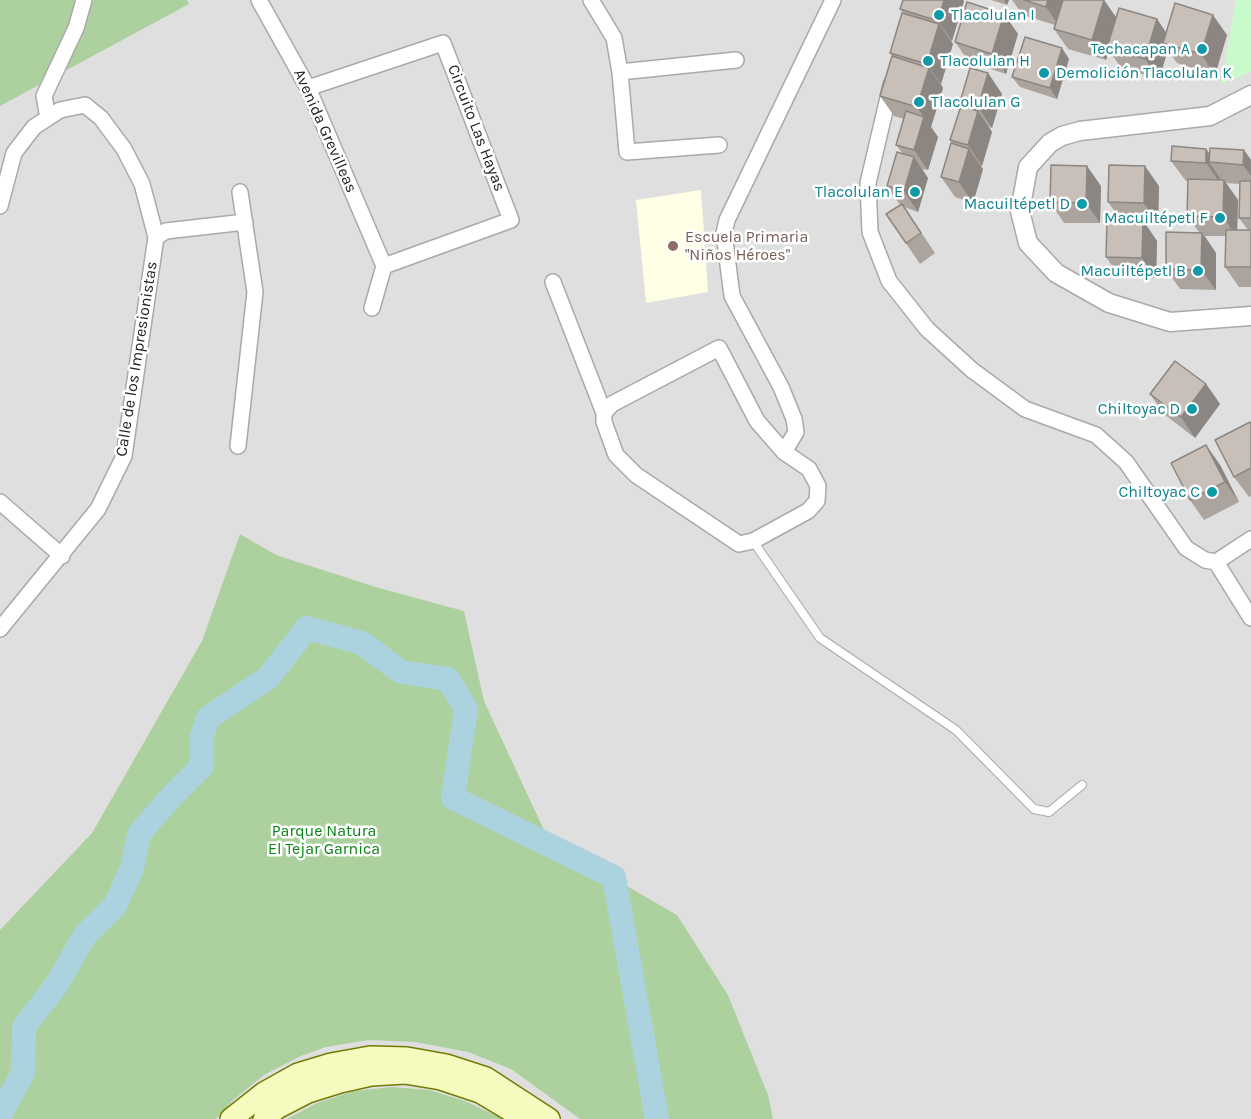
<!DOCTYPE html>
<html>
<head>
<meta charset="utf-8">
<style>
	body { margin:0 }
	canvas { display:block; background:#f2efe9 }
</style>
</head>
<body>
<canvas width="1251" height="1119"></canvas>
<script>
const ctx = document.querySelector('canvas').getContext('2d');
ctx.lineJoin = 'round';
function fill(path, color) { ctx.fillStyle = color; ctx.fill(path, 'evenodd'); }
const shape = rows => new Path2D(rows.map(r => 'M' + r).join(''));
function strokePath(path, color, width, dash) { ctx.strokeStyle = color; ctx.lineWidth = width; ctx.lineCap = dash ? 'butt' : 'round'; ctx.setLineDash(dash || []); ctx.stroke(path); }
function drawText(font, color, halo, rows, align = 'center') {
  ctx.font = font + ' Karla,sans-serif'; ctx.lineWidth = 5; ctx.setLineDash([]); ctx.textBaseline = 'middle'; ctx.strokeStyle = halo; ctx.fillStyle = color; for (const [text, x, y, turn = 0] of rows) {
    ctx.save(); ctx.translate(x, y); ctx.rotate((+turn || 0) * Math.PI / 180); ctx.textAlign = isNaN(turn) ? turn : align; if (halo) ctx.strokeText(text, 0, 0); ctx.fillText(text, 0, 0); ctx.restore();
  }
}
const residential = shape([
	[0,0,1251,0,1251,1119,0,1119]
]);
const education = shape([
	[701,190,708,292,646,303,636,200]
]);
const forest = shape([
	[0,0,187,0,189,4,0,106],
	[240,534,276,555,379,588,464,611,484,701,549,841,677,915,728,995,768,1095,773,1119,580,1119,511,1069,468,1052,415,1042,369,1040,326,1047,301,1056,264,1075,232,1101,216,1119,0,1119,0,930,92,833,202,641],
	[392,1087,429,1090,465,1101,503,1119,287,1119,317,1103,354,1091]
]);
const park = shape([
	[1236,0,1251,0,1251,72,1221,84]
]);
const river = shape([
	[0,1115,23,1073,24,1027,57,984,85,935,115,906,132,868,139,834,171,797,202,766,201,739,208,718,268,678,307,628,362,643,401,672,448,679,466,709,453,798,614,877,657,1119]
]);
const service = shape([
	[753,541,820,638,956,730,1034,809,1049,812,1082,785]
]);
const minor = shape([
	[259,0,308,88,384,266],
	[591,0,614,38,620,72,627,152,719,145],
	[620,72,736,60],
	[891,85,868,183,870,232,889,281,927,329,972,370,1025,409,1096,435,1126,462,1186,548,1205,560,1216,562,1251,618],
	[308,88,443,43,511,220,384,266],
	[48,118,44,96,76,28,84,0],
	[0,206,14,153,34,127,60,110,85,105,101,118,124,149,142,184,156,237,124,456,98,509,0,629],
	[156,237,166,231,245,222],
	[553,282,604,413,604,422,616,455,636,475,739,544,753,541,808,511,817,501,818,486,809,469,784,452,757,421,719,348,612,404,604,413],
	[372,308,384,266],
	[238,446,255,292,240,192],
	[784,452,796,432,794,419,781,387,732,296,724,233,727,220,833,0],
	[0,502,62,556],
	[1216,562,1251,539]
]);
const tertiary = shape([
	[1251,95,1210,116,1080,131,1062,136,1050,143,1028,167,1020,211,1028,243,1056,273,1109,303,1170,322,1251,316]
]);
const secondary = shape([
	[231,1119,264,1093,298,1074,331,1064,370,1057,407,1058,446,1065,486,1078,549,1119],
	[264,1119,277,1108,308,1092,340,1082,371,1075,405,1073,441,1079,480,1092,525,1119]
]);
const wall = shape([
	[991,0,1009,0,1007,5],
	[1012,0,1103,0,1116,18,1157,19,1166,33,1227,35,1215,75,1177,63,1168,50,1159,79,1121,68,1109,50,1106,60,1068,49,1054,29,1055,25,1023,15],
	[964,1,952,41,951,41,953,44,941,84,943,88,931,127,938,137,928,170,922,169,928,178,918,212,904,207,935,253,920,264,886,214,900,205,887,186,903,154,896,145,904,119,894,116,880,96,892,56,890,53,903,13,900,9],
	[1004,14,1018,34,1006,74,969,62,955,42],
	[1069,59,1057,99,1020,87,1012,77],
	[988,73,1002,94,992,128,989,127,992,132,982,166,980,165,983,169,973,203,955,197,941,177,953,144,950,140,964,107,960,102],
	[1206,149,1209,153,1244,150,1251,160,1251,287,1239,287,1225,267,1226,236,1205,236,1216,253,1216,290,1180,289,1166,269,1199,232,1187,216,1188,181,1186,181,1171,161],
	[1226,183,1240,184,1239,218,1248,230,1237,230,1238,200],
	[1101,186,1100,223,1064,223,1050,202],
	[1159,186,1158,223,1144,223,1157,241,1156,278,1120,277,1106,257,1121,220,1108,202],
	[1206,384,1220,404,1195,438,1164,414,1150,394],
	[1251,424,1251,496,1249,497,1234,477],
	[1206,445,1220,465,1239,502,1204,520,1190,500]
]);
const shadedWall = shape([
	[944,0,963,0,964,1,952,41,938,21],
	[1004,0,1009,0,1007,5],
	[1048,0,1068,0,1060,27,1046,7],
	[1104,0,1118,20,1107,48,1109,50,1106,60,1092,40],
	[1004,14,1018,34,1006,74,992,54],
	[1213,15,1227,35,1215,75,1201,54],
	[1157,19,1171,40,1163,43,1168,50,1159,79,1145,59],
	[939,24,953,44,941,84,927,64],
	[1062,48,1069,59,1057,99,1050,88],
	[929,68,943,88,931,127,938,137,928,170,914,150,924,117,917,107],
	[988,73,1002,94,992,128,978,107],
	[978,111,992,132,982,166,968,145],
	[969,149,983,169,973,203,959,182],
	[1206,149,1216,163,1209,162,1220,178,1220,183,1206,163],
	[1244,150,1251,160,1251,176,1243,165],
	[914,157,928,178,918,212,904,191],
	[1087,166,1101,186,1100,223,1086,203],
	[1145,166,1159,186,1158,223,1144,203],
	[1224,180,1238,200,1237,237,1223,217],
	[1143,220,1157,241,1156,278,1142,258],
	[1202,233,1216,253,1216,290,1201,270],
	[1206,384,1220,404,1195,438,1181,417],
	[1206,445,1220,465,1239,502,1225,482]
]);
const building = shape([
	[903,0,944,0,938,21,900,9,903,0],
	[1024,0,1048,0,1046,7,1024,0],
	[1063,0,1104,0,1092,40,1054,29,1063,0],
	[967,2,1004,14,992,54,955,42,967,2],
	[1175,3,1213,15,1201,54,1163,43,1175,3],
	[1119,8,1157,19,1145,59,1107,48,1119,8],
	[902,13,939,24,927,64,890,53,902,13],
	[1025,37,1062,48,1050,88,1012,77,1025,37],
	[892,56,929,68,917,107,880,96,892,56],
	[970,68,988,73,978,107,960,102,970,68],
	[961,106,978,111,968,145,950,140,961,106],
	[906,111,924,117,914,150,896,145,906,111],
	[951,143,969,149,959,182,941,177,951,143],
	[1172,146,1206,149,1206,163,1171,161,1172,146],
	[1210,148,1244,150,1243,165,1209,162,1210,148],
	[897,152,914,157,904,191,887,186,897,152],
	[1051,165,1087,166,1086,203,1050,202,1051,165],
	[1109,165,1145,166,1144,203,1108,202,1109,165],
	[1188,179,1224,180,1223,217,1187,216,1188,179],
	[1240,181,1251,181,1251,218,1239,218,1240,181],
	[902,204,921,233,906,243,886,214,902,204],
	[1107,220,1143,220,1142,258,1106,257,1107,220],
	[1226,230,1251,230,1251,267,1225,267,1226,230],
	[1166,232,1202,233,1201,270,1166,269,1166,232],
	[1175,361,1206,384,1181,417,1150,394,1175,361],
	[1250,422,1251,424,1251,468,1234,477,1215,440,1250,422],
	[1206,445,1225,482,1190,500,1171,463,1206,445]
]);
const markers = [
	[939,15,6,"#0f9aa8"],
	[1202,49,6,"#0f9aa8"],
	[928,61,6,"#0f9aa8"],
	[1044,73,6,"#0f9aa8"],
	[919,102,6,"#0f9aa8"],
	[915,192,6,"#0f9aa8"],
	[1082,204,6,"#0f9aa8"],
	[1220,218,6,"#0f9aa8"],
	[673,246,6,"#8d6e63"],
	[1198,271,6,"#0f9aa8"],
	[1192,409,6,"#0f9aa8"],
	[1212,492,6,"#0f9aa8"]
];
const cultureNames = [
	["Tlacolulan I",951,15,"left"],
	["Techacapan A",1190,49],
	["Tlacolulan H",940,61,"left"],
	["Demolición Tlacolulan K",1056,73,"left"],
	["Tlacolulan G",931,102,"left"],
	["Tlacolulan E",903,192],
	["Macuiltépetl D",1070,204],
	["Macuiltépetl F",1208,218],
	["Macuiltépetl B",1186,271],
	["Chiltoyac D",1180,409],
	["Chiltoyac C",1200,492]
];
const streetNames = [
	["Circuito Las Hayas",476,128,69],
	["Avenida Grevilleas",325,131,66],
	["Calle de los Impresionistas",137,359,-81]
];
const educationNames = [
	["Escuela Primaria",685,237],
	["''Niños Héroes''",685,255]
];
const parkNames = [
	["Parque Natura",324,831],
	["El Tejar Garnica",324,849]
];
fill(residential, '#e0dfdf');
fill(education, '#ffffe5');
fill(forest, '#add19e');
fill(park, '#c8facc');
strokePath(river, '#aad3df', 24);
strokePath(service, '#a9a9a9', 10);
strokePath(minor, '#a9a9a9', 18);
strokePath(tertiary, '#a9a9a9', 21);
strokePath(secondary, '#707d05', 24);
strokePath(service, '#fff', 8);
strokePath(minor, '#fff', 15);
strokePath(tertiary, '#fff', 18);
strokePath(secondary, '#f7fabf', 21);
fill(wall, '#aba49e');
fill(shadedWall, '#8b8681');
fill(building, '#c7bfb8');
strokePath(building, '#8b8681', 1.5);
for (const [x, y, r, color] of markers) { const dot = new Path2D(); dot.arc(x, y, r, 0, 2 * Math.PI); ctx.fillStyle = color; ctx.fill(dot); strokePath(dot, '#fff', 2); }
drawText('16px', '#0d838f', '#fff', cultureNames, 'right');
drawText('16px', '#222', '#fff', streetNames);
drawText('16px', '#785e54', '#fff', educationNames, 'left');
drawText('16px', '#0c8416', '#fff', parkNames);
</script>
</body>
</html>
